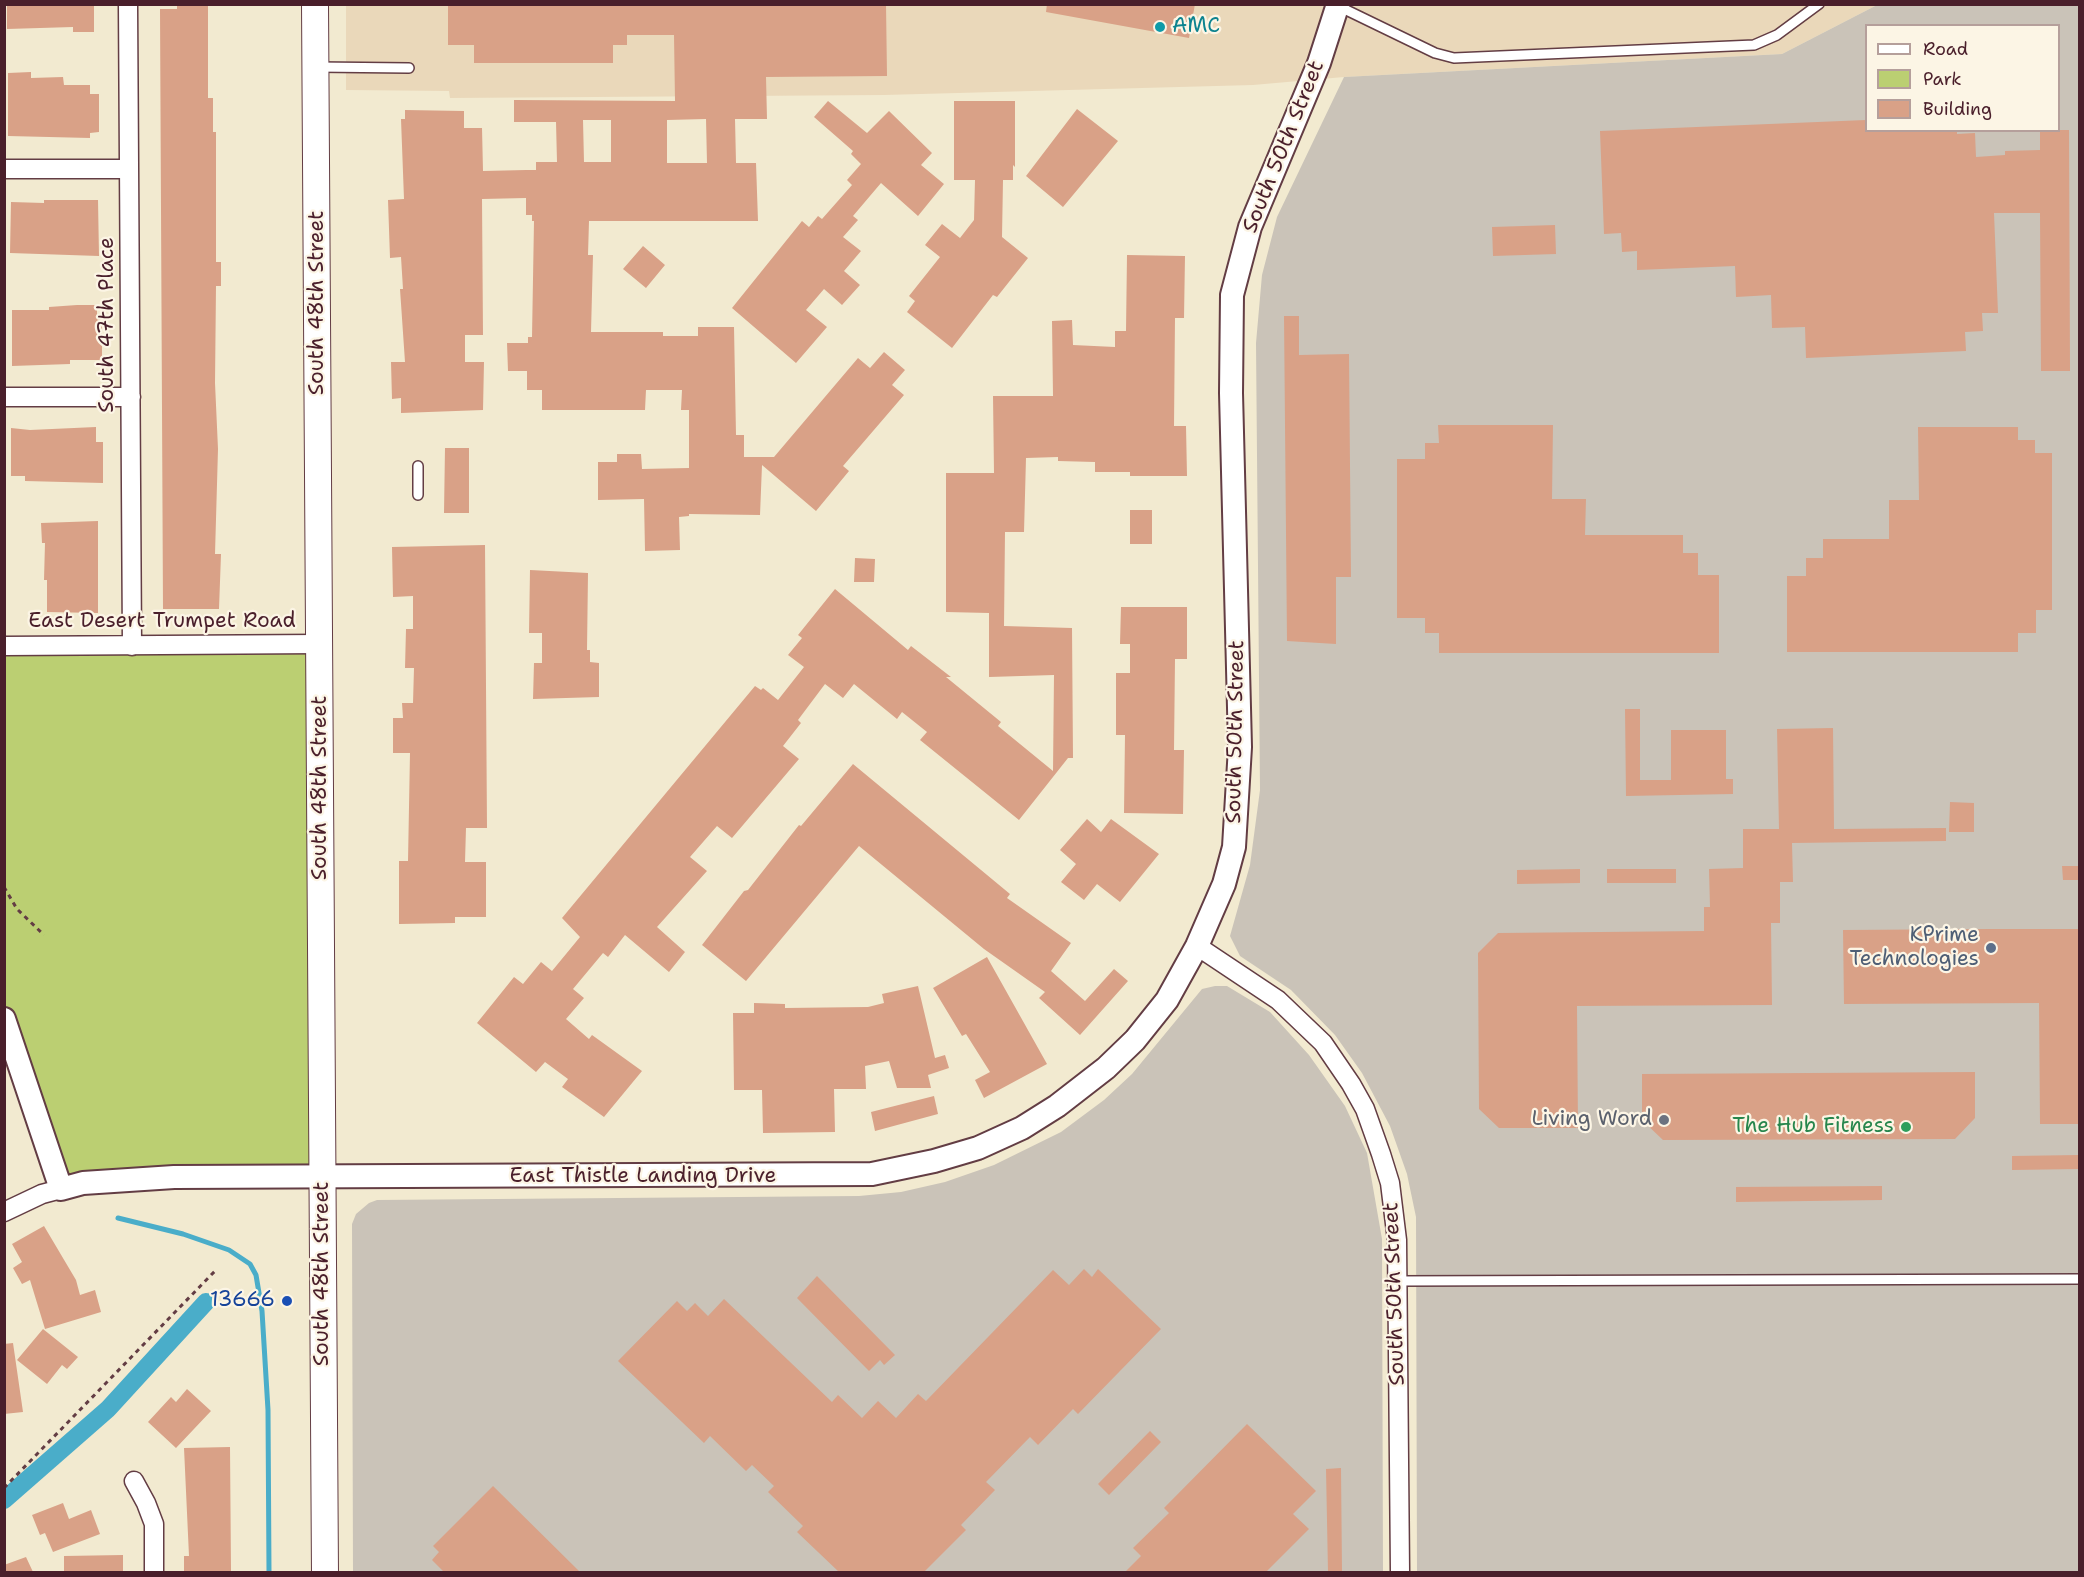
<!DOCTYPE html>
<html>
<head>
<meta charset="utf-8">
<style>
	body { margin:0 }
	#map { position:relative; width:2084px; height:1577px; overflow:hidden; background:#f2ead0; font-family:"Shantell Sans",sans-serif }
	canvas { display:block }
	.frame { position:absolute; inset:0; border:6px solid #4a1f2b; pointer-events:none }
	.legend { position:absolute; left:1865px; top:24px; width:195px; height:108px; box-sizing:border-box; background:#fcf5e5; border:2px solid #b59f9b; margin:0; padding:8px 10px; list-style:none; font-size:18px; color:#4a1f2b }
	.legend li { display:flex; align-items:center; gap:12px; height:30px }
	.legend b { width:30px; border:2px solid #b59f9b }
</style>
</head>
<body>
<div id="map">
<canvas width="2084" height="1577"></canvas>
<div class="frame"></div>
<ul class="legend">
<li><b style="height:8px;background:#fff"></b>Road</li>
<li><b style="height:16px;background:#bbcf72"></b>Park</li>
<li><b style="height:16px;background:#d9a187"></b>Building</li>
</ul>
</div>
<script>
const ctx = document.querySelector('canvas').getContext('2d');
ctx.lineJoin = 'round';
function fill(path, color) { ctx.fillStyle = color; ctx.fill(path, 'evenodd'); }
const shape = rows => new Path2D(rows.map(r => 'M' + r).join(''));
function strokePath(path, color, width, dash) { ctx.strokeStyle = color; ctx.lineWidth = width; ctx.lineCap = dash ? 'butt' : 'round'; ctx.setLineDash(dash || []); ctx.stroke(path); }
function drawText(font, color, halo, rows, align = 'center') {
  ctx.font = font + ' "Shantell Sans",sans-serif'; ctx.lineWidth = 4.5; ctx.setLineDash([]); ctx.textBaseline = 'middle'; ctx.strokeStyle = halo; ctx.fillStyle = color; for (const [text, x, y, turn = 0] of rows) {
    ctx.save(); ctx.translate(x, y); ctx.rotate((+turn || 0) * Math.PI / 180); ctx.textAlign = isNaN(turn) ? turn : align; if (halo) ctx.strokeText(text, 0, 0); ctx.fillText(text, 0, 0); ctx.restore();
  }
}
const built = shape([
	[346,5,1877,5,1782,54,1344,77,1253,85,884,95,450,98,449,91,346,90]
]);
const industrial = shape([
	[1877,5,2079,5,2079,1572,1417,1572,1416,1217,1407,1174,1390,1126,1362,1073,1335,1035,1291,990,1240,956,1230,936,1250,865,1260,790,1256,343,1262,275,1277,217,1344,77,1782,54],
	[1866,26,2058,26,2058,130,1866,130],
	[1215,986,1227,986,1270,1012,1309,1055,1345,1106,1367,1153,1382,1239,1383,1572,353,1572,352,1224,356,1214,369,1203,377,1200,859,1196,901,1192,945,1182,994,1165,1061,1132,1104,1100,1132,1074,1202,989]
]);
const green = shape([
	[320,644,322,1179,61,1189,5,1019,4,646]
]);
const stream = shape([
	[118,1218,183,1234,229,1250,250,1264,256,1275,262,1311,268,1410,269,1572]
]);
const canal = shape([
	[4,1500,108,1409,206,1302]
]);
const building = shape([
	[7,4,94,4,94,32,73,32,73,27,7,29],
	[182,4,208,4,208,98,213,98,213,132,216,132,216,262,221,262,221,286,216,286,215,383,218,449,215,554,221,554,219,609,163,609,160,9,177,9,177,6],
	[448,4,886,4,887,76,766,77,767,119,735,119,736,163,756,163,758,221,589,221,588,255,593,255,591,332,663,332,663,336,698,336,698,327,734,327,736,435,744,435,744,457,774,457,858,358,870,368,884,352,905,370,892,385,904,395,843,466,849,471,816,511,762,465,760,515,689,514,689,516,679,517,680,550,645,551,644,499,598,500,598,462,617,462,617,454,641,454,642,469,689,468,689,410,681,410,682,390,646,390,645,410,542,410,542,390,527,390,527,371,508,371,507,343,528,343,528,337,532,337,534,221,532,221,532,215,526,215,526,198,482,199,483,335,465,335,465,362,484,362,483,410,401,413,401,398,392,399,391,362,405,362,400,289,403,289,401,257,390,258,388,200,404,199,401,119,405,119,405,110,464,111,464,128,482,128,483,171,526,170,536,170,536,162,557,162,556,122,514,122,514,100,675,101,674,35,627,35,627,45,613,45,613,63,474,63,474,45,448,45],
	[706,119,707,163,667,163,667,120],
	[583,120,611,120,611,162,584,162],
	[1047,4,1195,4,1189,38,1046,12],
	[31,72,31,78,63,77,64,85,90,85,90,94,99,94,99,132,90,133,90,138,8,136,8,73],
	[828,101,867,133,889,111,932,153,921,165,944,184,918,216,881,183,853,216,858,220,843,237,861,251,844,271,860,285,842,305,824,289,806,310,827,327,796,363,732,308,802,221,809,227,818,216,822,219,852,185,847,180,861,164,851,154,853,151,814,117],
	[954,101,1015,101,1015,167,1013,165,1013,180,1003,180,1002,237,1028,258,997,297,993,295,952,348,907,312,915,301,909,296,940,257,925,245,942,224,960,238,974,220,975,180,954,180],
	[1077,109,1118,141,1063,207,1026,176],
	[1866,120,1866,130,1957,130,1957,134,1975,133,1976,157,2005,155,2005,151,2040,150,2040,130,2069,130,2070,371,2041,371,2040,213,1994,213,1998,313,1982,313,1983,331,1965,332,1966,351,1806,358,1805,327,1772,328,1771,295,1736,297,1735,266,1637,270,1637,251,1622,252,1621,233,1604,234,1600,131],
	[44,200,98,200,99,256,10,253,11,202,44,203],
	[1555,225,1556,254,1493,256,1492,227],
	[643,246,665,265,646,288,623,269],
	[1127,255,1185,256,1184,318,1175,318,1174,426,1186,426,1187,476,1130,476,1130,472,1095,472,1095,462,1058,461,1058,457,1026,458,1024,532,1005,532,1004,626,1072,628,1073,758,1068,758,1019,820,920,740,927,732,902,712,897,719,854,684,843,698,825,684,798,720,801,723,783,746,799,759,732,838,717,826,690,857,707,871,657,927,685,952,669,972,625,935,608,957,603,953,573,989,584,998,566,1019,589,1039,592,1035,642,1071,604,1117,562,1087,568,1079,545,1062,536,1072,477,1023,514,977,523,984,541,962,552,971,580,937,562,918,755,686,761,690,763,688,778,700,804,667,788,655,802,638,798,635,835,589,908,650,911,646,951,677,946,677,1001,722,998,726,1053,771,1054,675,989,677,989,613,946,612,946,473,994,473,993,396,1053,396,1052,321,1072,320,1073,345,1115,347,1115,331,1126,331],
	[77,305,97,305,97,319,102,319,102,360,70,360,70,364,12,366,12,310,49,310,49,307],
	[1284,316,1299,316,1299,355,1349,354,1351,577,1336,577,1336,644,1287,641],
	[1438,425,1553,425,1552,499,1586,499,1585,535,1683,535,1683,553,1698,553,1698,575,1719,575,1719,653,1439,653,1439,633,1425,633,1425,618,1397,618,1397,459,1425,459,1425,443,1439,443],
	[96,427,96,442,103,442,103,483,25,481,25,476,11,476,11,428,30,430],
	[1918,427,2018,427,2018,440,2035,440,2035,453,2052,453,2052,610,2036,610,2036,633,2018,633,2018,652,1787,652,1787,576,1806,576,1806,558,1823,558,1823,539,1889,539,1889,500,1919,500],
	[445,448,469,448,469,513,444,513],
	[1130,510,1152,510,1152,544,1130,544],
	[98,521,98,613,47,612,47,580,44,580,45,543,42,543,41,523],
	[485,545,487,828,466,828,465,862,486,862,486,917,455,917,455,923,399,924,399,861,408,861,410,753,393,753,393,718,403,718,402,703,413,703,414,668,405,668,406,629,413,629,413,596,393,597,392,547],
	[855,558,875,559,874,582,854,582],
	[530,570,588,573,587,650,590,650,590,662,599,663,599,697,533,699,534,663,542,663,542,633,529,633],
	[1121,607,1187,607,1187,659,1175,659,1174,750,1184,750,1183,814,1124,813,1125,735,1116,735,1116,673,1130,673,1130,644,1120,644],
	[1625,709,1640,709,1640,780,1671,780,1671,730,1726,730,1726,779,1733,779,1733,794,1626,796],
	[1833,728,1834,829,1946,828,1946,841,1792,843,1793,882,1780,882,1780,923,1771,923,1772,1005,1577,1006,1578,1128,1499,1128,1479,1109,1478,953,1498,933,1704,931,1704,907,1710,907,1709,869,1743,868,1743,829,1779,829,1777,729],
	[853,764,1010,894,1007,898,1071,943,1051,971,1085,1001,1114,969,1128,981,1080,1035,1039,998,1045,992,984,949,859,846,746,981,702,945,744,891,748,890,799,825,801,826],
	[1950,802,1974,803,1974,832,1949,832],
	[1087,819,1101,832,1111,819,1159,854,1120,902,1097,884,1084,900,1061,882,1076,864,1060,850],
	[2062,866,2079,866,2079,880,2063,880],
	[1580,869,1580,883,1517,884,1517,870],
	[1607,869,1676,869,1676,883,1607,883],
	[1989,929,2079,929,2079,1124,2040,1124,2039,1003,1844,1004,1843,930],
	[987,957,1047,1064,984,1098,975,1080,990,1072,966,1034,962,1036,933,988],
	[918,986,935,1058,945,1055,949,1068,928,1075,931,1088,897,1088,889,1061,865,1066,866,1089,834,1089,835,1132,763,1133,762,1090,734,1090,733,1013,754,1013,754,1003,785,1004,785,1008,868,1007,884,1003,882,994],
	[1975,1072,1975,1118,1955,1139,1663,1140,1642,1120,1642,1074],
	[934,1096,938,1114,875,1131,871,1112],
	[2079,1155,2079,1169,2012,1170,2012,1156],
	[1882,1186,1882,1200,1736,1202,1736,1187],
	[44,1226,76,1280,80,1295,95,1290,101,1312,45,1329,30,1280,22,1284,13,1268,22,1262,12,1244],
	[1084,1269,1092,1277,1098,1269,1161,1329,1078,1414,1073,1409,1038,1445,1030,1437,986,1482,995,1490,961,1525,966,1530,924,1572,839,1572,797,1532,803,1526,768,1492,774,1486,752,1465,746,1471,710,1436,704,1443,618,1361,677,1301,687,1311,695,1303,708,1316,724,1299,832,1402,838,1395,862,1418,878,1401,896,1418,918,1394,926,1401,1053,1270,1069,1285],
	[817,1276,895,1355,884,1365,880,1360,869,1371,797,1298],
	[43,1329,78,1357,67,1369,62,1365,47,1384,17,1360],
	[13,1343,23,1412,4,1414,4,1344],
	[187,1389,211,1411,176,1448,148,1422,171,1397,176,1402],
	[1247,1424,1316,1491,1293,1514,1309,1529,1266,1572,1125,1572,1141,1556,1133,1548,1169,1513,1164,1508],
	[1150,1431,1161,1442,1109,1495,1098,1484],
	[230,1447,231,1572,184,1572,184,1556,189,1556,184,1448],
	[1341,1468,1342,1572,1328,1572,1326,1469],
	[493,1486,580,1572,444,1572,432,1560,439,1552,433,1546],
	[63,1503,69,1519,91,1510,100,1534,53,1552,45,1533,40,1535,32,1515],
	[123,1555,123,1572,64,1572,64,1556],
	[26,1557,33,1572,4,1572,4,1565]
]);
const path = shape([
	[4,887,17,909,44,935],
	[4,1488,215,1271]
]);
const service = shape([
	[1338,6,1435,53,1454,58,1754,45,1777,35,1819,4],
	[316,67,409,68],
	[418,495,418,466],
	[1397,1281,2080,1279]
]);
const minor = shape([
	[128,4,132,646],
	[4,169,129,169],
	[4,397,131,397],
	[4,646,320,644],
	[1197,946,1278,1000,1323,1043,1351,1084,1365,1109,1381,1154,1390,1183,1397,1240,1400,1572],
	[4,1212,42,1194,61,1189],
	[134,1481,146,1503,154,1524,154,1572]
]);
const tertiary = shape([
	[4,1019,61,1189,83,1183,174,1177,872,1174,934,1161,978,1148,1022,1128,1057,1106,1106,1068,1135,1040,1167,1000,1197,946,1224,884,1234,847,1240,747,1231,393,1232,295,1250,227,1319,63,1338,4]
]);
const secondary = shape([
	[315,4,325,1572]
]);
const markers = [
	[1160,27,6,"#0f9aa8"],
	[1991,948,6,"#5c6f8a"],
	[1664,1120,6,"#6b7280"],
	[1906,1127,6,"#2e9e5b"],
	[287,1301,6,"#1a4fb4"]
];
const cultureNames = [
	["AMC",1172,27]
];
const streetNames = [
	["South 50th Street",1284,147,-68],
	["South 48th Street",318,303,-90],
	["South 47th Place",108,325,-90],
	["East Desert Trumpet Road",162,622],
	["South 50th Street",1236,732,-89],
	["South 48th Street",321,788,-90],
	["East Thistle Landing Drive",643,1177],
	["South 48th Street",323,1274,-90],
	["South 50th Street",1395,1294,-92]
];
const serviceNames = [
	["KPrime",1979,936],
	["Technologies",1979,960]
];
const worshipNames = [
	["Living Word",1652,1120]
];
const leisureNames = [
	["The Hub Fitness",1894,1127]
];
const transitNames = [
	["13666",275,1301]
];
fill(built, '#ead8ba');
fill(industrial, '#cac3b8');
fill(green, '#bbcf72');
strokePath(stream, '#4aadc9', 5);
strokePath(canal, '#4aadc9', 18);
fill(building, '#d9a187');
strokePath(service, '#633d44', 12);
strokePath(minor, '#633d44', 21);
strokePath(tertiary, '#633d44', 26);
strokePath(secondary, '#633d44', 28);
strokePath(path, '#633d44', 3, [4.5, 4.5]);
strokePath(service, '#fff', 9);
strokePath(minor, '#fff', 18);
strokePath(tertiary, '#fff', 22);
strokePath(secondary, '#fff', 26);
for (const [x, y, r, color] of markers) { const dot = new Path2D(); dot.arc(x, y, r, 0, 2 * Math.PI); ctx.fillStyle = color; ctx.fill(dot); strokePath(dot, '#fcf5e5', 2); }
drawText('21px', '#0d838f', '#fcf5e5', cultureNames, 'left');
drawText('21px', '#4a1f2b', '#fcf5e5', streetNames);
drawText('21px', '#4e5e75', '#fcf5e5', serviceNames, 'right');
drawText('21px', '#5b616d', '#fcf5e5', worshipNames, 'right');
drawText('21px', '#27864d', '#fcf5e5', leisureNames, 'right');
drawText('21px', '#164399', '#fcf5e5', transitNames, 'right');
</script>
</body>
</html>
